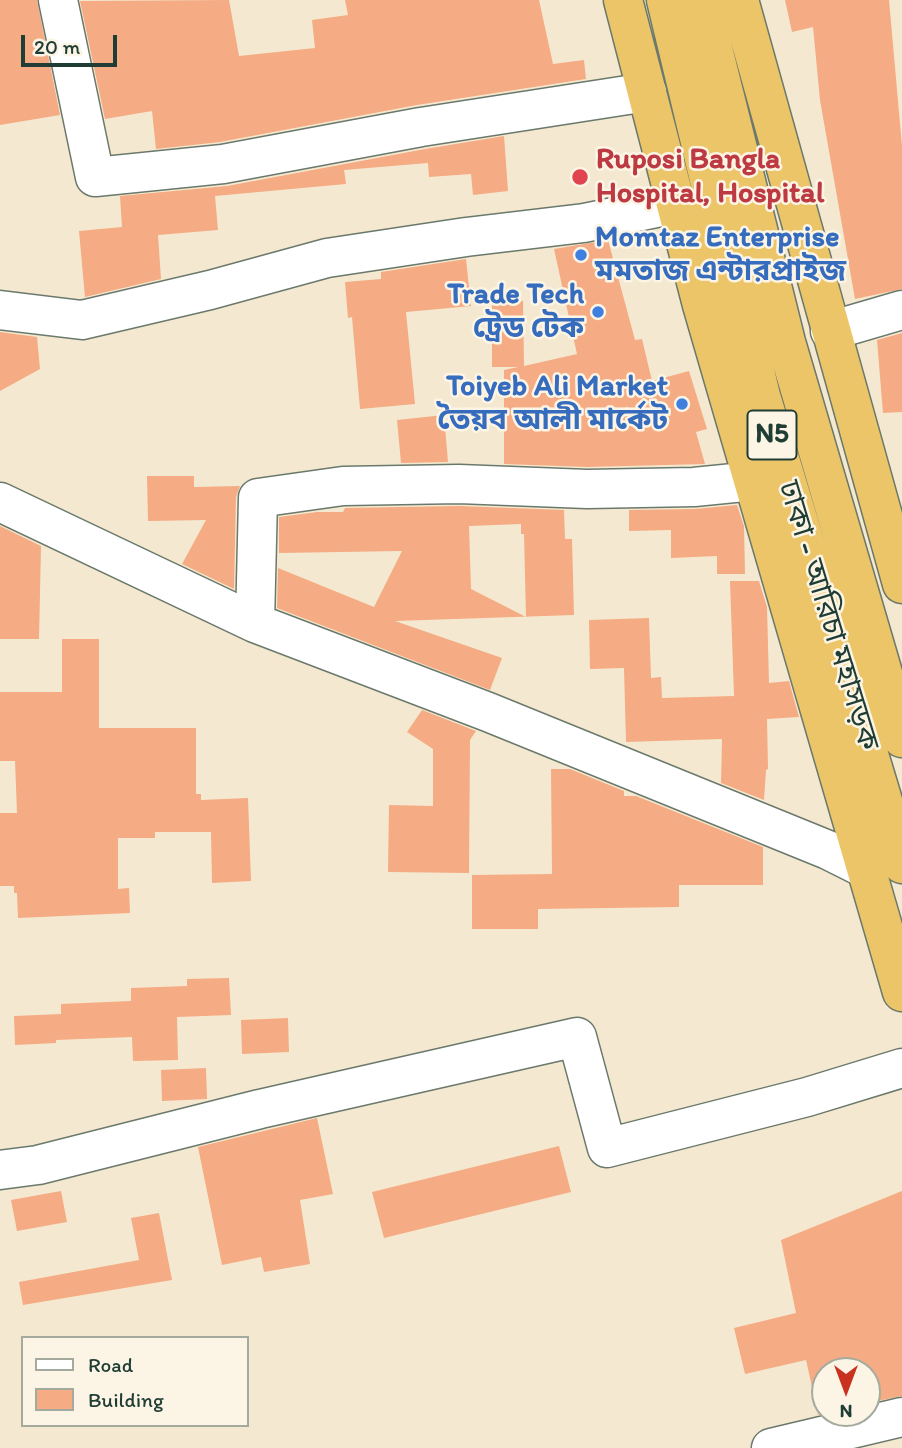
<!DOCTYPE html>
<html>
<head>
<meta charset="utf-8">
<style>
	body { margin:0 }
	#map { position:relative; width:902px; height:1448px; overflow:hidden; background:#f4e9d0; font-family:Itim,sans-serif }
	canvas { display:block }
	.legend { position:absolute; left:21px; top:1336px; width:228px; height:91px; box-sizing:border-box; background:#fcf5e5; border:2px solid #a4ab9e; margin:0; padding:9px 12px; list-style:none; font-size:21px; color:#1f3d34 }
	.legend li { display:flex; align-items:center; gap:14px; height:35px }
	.legend b { width:35px; border:2px solid #a4ab9e }
	.north { position:absolute; left:811px; top:1357px; width:70px; height:70px; box-sizing:border-box; background:#fcf5e5; border:2px solid #a4ab9e; border-radius:50%; rotate:180deg; font-size:19px; font-weight:700; line-height:28px; text-align:center; color:#1f3d34 }
	.north::after { content:''; display:block; margin:auto; width:24px; height:32px; background:#c8321e; clip-path:polygon(50% 0,100% 100%,50% 72%,0 100%) }
	.scale { position:absolute; left:21px; top:35px; width:96px; height:32px; box-sizing:border-box; border:4px solid #1f3d34; border-top:0; padding-left:9px; font-size:21px; line-height:24px; white-space:nowrap; color:#1f3d34; -webkit-text-stroke:5px #fcf5e5; paint-order:stroke }
</style>
</head>
<body>
<div id="map">
<canvas width="902" height="1448"></canvas>
<ul class="legend">
<li><b style="height:9px;background:#fff"></b>Road</li>
<li><b style="height:19px;background:#f5ab83"></b>Building</li>
</ul>
<div class="north">N</div>
<div class="scale">20 m</div>
</div>
<script>
const ctx = document.querySelector('canvas').getContext('2d');
ctx.lineJoin = 'round';
function fill(path, color) { ctx.fillStyle = color; ctx.fill(path, 'evenodd'); }
const shape = rows => new Path2D(rows.map(r => 'M' + r).join(''));
function strokePath(path, color, width, dash) { ctx.strokeStyle = color; ctx.lineWidth = width; ctx.lineCap = dash ? 'butt' : 'round'; ctx.setLineDash(dash || []); ctx.stroke(path); }
function drawText(font, color, halo, rows, align = 'center') {
  ctx.font = font + ' Itim,"Noto Sans Bengali",sans-serif'; ctx.lineWidth = 5; ctx.setLineDash([]); ctx.textBaseline = 'middle'; ctx.strokeStyle = halo; ctx.fillStyle = color; for (const [text, x, y, turn = 0] of rows) {
    ctx.save(); ctx.translate(x, y); ctx.rotate((+turn || 0) * Math.PI / 180); ctx.textAlign = isNaN(turn) ? turn : align; if (halo) ctx.strokeText(text, 0, 0); ctx.fillText(text, 0, 0); ctx.restore();
  }
}
const building = shape([
	[0,0,37,0,60,115,0,125],
	[229,0,239,56,315,48,312,20,348,15,345,0,539,0,553,64,584,60,586,79,417,105,220,142,156,149,152,111,105,119,80,1],
	[785,0,889,0,902,146,902,289,855,299,820,100,813,27,792,32],
	[504,136,508,191,473,195,471,174,429,177,428,163,344,170,346,184,215,196,218,230,158,235,161,279,85,297,79,231,122,227,120,196,227,186,425,149],
	[608,240,635,340,642,339,652,381,689,371,707,429,696,432,705,464,587,467,504,464,504,370,518,367,492,367,492,301,523,301,524,366,577,354,554,249],
	[466,259,471,306,406,312,415,404,360,409,352,317,348,318,345,282,381,279,381,272],
	[0,332,37,337,40,369,0,391],
	[902,333,902,412,883,413,877,340],
	[444,415,448,462,401,463,397,420],
	[147,476,194,476,194,487,240,486,236,497,234,589,182,564,206,520,148,521],
	[737,505,744,526,745,574,717,574,717,556,671,558,671,530,629,531,629,510,695,509],
	[459,506,564,510,565,539,572,539,574,615,395,621,502,658,490,690,277,608,278,568,374,607,402,551,279,553,279,517,317,512,343,512,345,508],
	[521,524,521,534,524,534,526,617,471,589,469,526],
	[0,526,41,546,39,639,0,639],
	[730,581,759,581,767,607,769,683,789,681,799,717,767,719,768,769,766,770,764,800,721,783,722,739,626,742,624,668,590,669,589,620,649,618,651,678,661,677,662,698,734,696],
	[62,639,99,639,99,728,196,728,196,794,201,794,201,800,248,798,251,881,212,883,211,832,155,832,155,838,118,838,118,889,129,888,130,913,18,918,17,893,14,893,14,886,0,886,0,813,17,813,15,761,0,761,0,692,62,692],
	[422,710,476,731,470,740,469,873,388,872,389,805,433,806,433,749,407,732],
	[551,769,570,769,624,791,624,796,636,796,763,847,763,885,679,885,679,907,538,909,538,929,472,929,472,875,552,874],
	[229,978,231,1015,177,1017,178,1060,133,1061,132,1037,56,1040,56,1043,15,1045,14,1016,61,1014,61,1004,131,1001,131,988,187,986,187,979],
	[288,1018,289,1052,242,1054,241,1020],
	[206,1068,207,1099,162,1101,161,1070],
	[317,1118,333,1194,300,1200,310,1264,264,1272,261,1257,222,1265,198,1147],
	[559,1146,571,1192,384,1238,372,1192],
	[61,1191,67,1222,17,1231,11,1200],
	[902,1191,902,1396,867,1403,867,1371,825,1371,825,1413,815,1415,818,1414,806,1360,745,1374,734,1328,796,1313,781,1240],
	[159,1213,172,1280,23,1305,19,1282,139,1260,131,1218]
]);
const minor = shape([
	[58,0,95,177,223,164,421,127,647,92],
	[0,310,82,320,210,290,327,258,466,237,584,223,676,204],
	[830,331,902,310],
	[0,502,255,623,488,712,828,850,866,869],
	[255,623,258,498,343,486,459,484,587,489,694,487,754,481],
	[0,1170,38,1165,260,1109,577,1037,607,1148,807,1097,902,1068],
	[771,1448,902,1417]
]);
const highway = shape([
	[623,0,702,305,902,992],
	[666,0,761,396,902,864],
	[701,0,786,342,902,738],
	[739,0,902,584]
]);
const markers = [
	[580,177,9,"#e0444e"],
	[581,255,7,"#3f7fe0"],
	[598,312,7,"#3f7fe0"],
	[682,404,7,"#3f7fe0"]
];
const shields = [
	[772,435,49]
];
const shieldNames = [
	["N5",772,435]
];
const healthNames = [
	["Ruposi Bangla",596,160],
	["Hospital, Hospital",596,194]
];
const shopNames = [
	["Momtaz Enterprise",595,238,"left"],
	["মমতাজ এন্টারপ্রাইজ",595,272,"left"],
	["Trade Tech",584,295],
	["ট্রেড টেক",584,329],
	["Toiyeb Ali Market",668,387],
	["তৈয়ব আলী মার্কেট",668,421]
];
const streetNames = [
	["ঢাকা - আরিচা মহাসড়ক",827,616,73]
];
fill(building, '#f5ab83');
strokePath(minor, '#6a796b', 41);
strokePath(highway, '#6a796b', 41);
strokePath(minor, '#fff', 38);
strokePath(highway, '#edc569', 38);
for (const [x, y, r, color] of markers) { const dot = new Path2D(); dot.arc(x, y, r, 0, 2 * Math.PI); ctx.fillStyle = color; ctx.fill(dot); strokePath(dot, '#fcf5e5', 2.5); }
for (const [x, y, w] of shields) { const box = new Path2D(); box.roundRect(x - w / 2, y - 24.5, w, 49, 5); ctx.fillStyle = '#fcf5e5'; ctx.fill(box); strokePath(box, '#1f3d34', 2); }
drawText('bold 28px', '#1f3d34', null, shieldNames);
drawText('bold 30px', '#be3a42', '#fcf5e5', healthNames, 'left');
drawText('bold 30px', '#366cbe', '#fcf5e5', shopNames, 'right');
drawText('30px', '#1f3d34', '#fcf5e5', streetNames);
</script>
</body>
</html>
